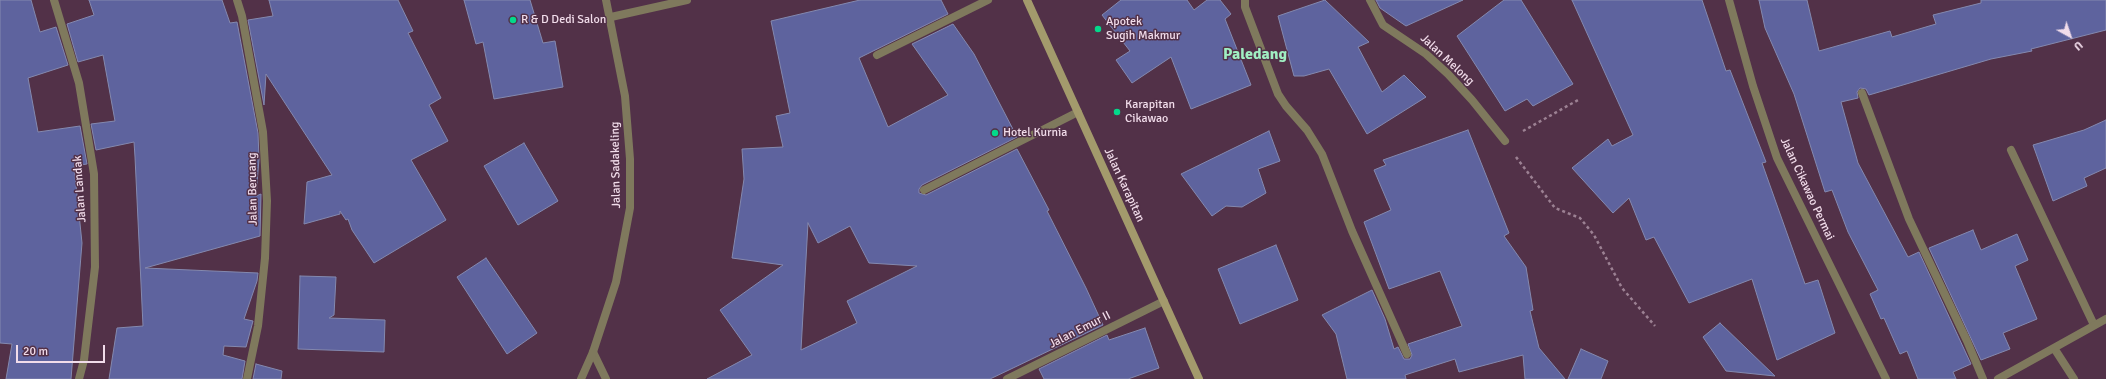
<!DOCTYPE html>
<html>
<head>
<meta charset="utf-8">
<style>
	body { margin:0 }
	#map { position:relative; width:2106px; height:379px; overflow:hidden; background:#523148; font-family:Signika,sans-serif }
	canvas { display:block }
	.north { position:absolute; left:2050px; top:16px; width:40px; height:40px; -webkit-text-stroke:3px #523148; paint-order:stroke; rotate:140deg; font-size:11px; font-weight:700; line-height:16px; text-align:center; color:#f1dcea }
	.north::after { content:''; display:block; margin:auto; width:14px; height:18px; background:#f1dcea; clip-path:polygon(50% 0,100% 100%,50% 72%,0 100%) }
	.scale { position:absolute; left:16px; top:345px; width:89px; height:18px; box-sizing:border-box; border:2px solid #f1dcea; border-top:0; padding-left:5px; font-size:12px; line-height:14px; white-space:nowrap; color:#f1dcea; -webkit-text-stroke:3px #523148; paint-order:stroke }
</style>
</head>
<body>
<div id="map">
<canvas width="2106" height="379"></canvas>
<div class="north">U</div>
<div class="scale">20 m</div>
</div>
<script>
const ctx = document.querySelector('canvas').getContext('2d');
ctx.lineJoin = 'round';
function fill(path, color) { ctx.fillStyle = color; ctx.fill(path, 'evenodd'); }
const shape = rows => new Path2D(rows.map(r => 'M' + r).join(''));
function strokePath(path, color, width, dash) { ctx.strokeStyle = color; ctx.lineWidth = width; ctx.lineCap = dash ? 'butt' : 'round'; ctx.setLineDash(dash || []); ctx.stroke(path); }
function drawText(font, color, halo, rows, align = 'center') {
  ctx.font = font + ' Signika,sans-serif'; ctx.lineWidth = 3; ctx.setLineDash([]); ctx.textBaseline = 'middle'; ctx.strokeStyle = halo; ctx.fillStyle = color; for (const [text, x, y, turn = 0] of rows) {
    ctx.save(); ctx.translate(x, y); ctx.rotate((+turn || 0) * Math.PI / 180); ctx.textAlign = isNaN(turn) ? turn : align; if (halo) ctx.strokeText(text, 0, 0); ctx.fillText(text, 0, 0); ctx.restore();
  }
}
const building = shape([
	[0,0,31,0,40,32,56,27,68,65,28,78,38,132,80,126,87,164,74,166,82,243,71,379,6,379,12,344,0,343,0,0],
	[89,0,222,0,230,23,237,22,258,133,259,159,256,196,261,194,260,236,145,268,258,273,257,281,244,319,253,321,246,347,224,346,223,355,245,361,242,379,109,379,117,328,143,326,135,157,134,142,96,150,91,124,115,121,103,55,78,62,67,24,94,15,89,0],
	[269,0,398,0,413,31,408,33,441,98,429,105,448,141,411,160,446,220,374,263,352,230,348,219,346,220,340,211,340,214,304,224,307,182,332,175,266,74,264,105,248,20,273,16,269,0],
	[464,0,530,0,543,43,555,41,563,87,494,99,483,42,476,44,464,0],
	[860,0,941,0,948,14,859,58,888,127,948,95,912,44,953,24,974,54,1017,137,922,185,919,189,919,193,926,195,1017,149,1049,210,1047,211,1086,288,1103,325,990,379,707,379,752,355,720,310,783,265,732,258,744,179,742,149,783,147,776,116,790,113,771,21,860,0],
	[808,223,818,243,850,226,869,263,917,266,847,301,857,323,801,350,808,223],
	[1121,0,1187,0,1194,10,1207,0,1220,0,1231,14,1225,19,1251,85,1191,109,1171,57,1132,83,1116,60,1130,51,1102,15,1121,0],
	[1325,0,1369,42,1358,47,1382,92,1404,75,1426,97,1367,134,1329,69,1304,76,1294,76,1278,16,1325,0],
	[1376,0,1463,0,1406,26,1380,8,1376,0],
	[1504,0,1521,0,1573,84,1533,106,1527,99,1505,111,1457,36,1504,0],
	[1572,0,1702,0,1726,71,1730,70,1766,162,1762,163,1805,284,1818,280,1835,333,1777,360,1752,279,1689,303,1654,237,1646,240,1629,198,1613,213,1572,168,1608,139,1612,146,1633,135,1572,0],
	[1759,0,1807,0,1819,51,1890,31,1892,37,1936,24,1933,15,1981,3,1981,0,2106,0,2106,30,2031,49,2032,51,1991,59,1869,95,1866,89,1860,88,1857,92,1858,98,1841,102,1858,163,1908,257,1919,252,1971,364,1953,372,1956,379,1918,379,1907,351,1900,354,1884,318,1881,319,1870,294,1878,290,1848,232,1832,190,1825,192,1794,94,1765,28,1759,0],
	[2106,120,2106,168,2084,178,2087,186,2053,201,2033,145,2084,130,2106,120],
	[1468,130,1509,233,1504,236,1526,267,1533,310,1530,311,1539,348,1565,379,1525,379,1523,355,1459,372,1455,359,1405,375,1406,379,1347,379,1336,334,1322,315,1372,290,1385,319,1394,349,1398,347,1404,359,1410,359,1412,355,1408,344,1462,326,1440,271,1389,289,1364,222,1391,210,1374,170,1386,165,1383,160,1468,130],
	[1269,131,1280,161,1258,169,1266,193,1242,207,1226,206,1212,216,1181,174,1269,131],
	[524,143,558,201,518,225,484,166,524,143],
	[1973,230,1981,250,2017,234,2028,260,2015,266,2037,319,2003,333,2010,349,1981,360,1929,248,1973,230],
	[1276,245,1298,300,1240,324,1218,269,1276,245],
	[486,258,537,333,507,354,457,277,486,258],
	[300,276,336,277,334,315,329,318,385,320,384,352,298,349,300,276],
	[1720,323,1775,376,1726,371,1703,337,1720,323],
	[1145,328,1159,368,1128,379,1044,379,1039,369,1107,335,1109,340,1145,328],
	[1581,349,1608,361,1601,379,1568,379,1581,349],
	[256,364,282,371,281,379,253,379,256,364]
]);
const path = shape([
	[1523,131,1578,100],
	[1516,157,1555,208,1580,218,1594,235,1622,288,1655,326]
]);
const service = shape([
	[2011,150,2094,325]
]);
const minor = shape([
	[54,0,79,83,94,174,95,267,84,360,79,379],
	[237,0,242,16,263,132,267,201,265,258,258,326,247,379],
	[1245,0,1245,7,1278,94,1286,106,1307,130,1322,154,1352,231,1407,354],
	[1370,0,1383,25,1426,54,1448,74,1472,100,1505,141],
	[1729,0,1753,86,1777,158,1886,379],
	[877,55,988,0],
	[1862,93,1909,219,1967,341,1983,379],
	[924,190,1078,112],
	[2054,348,2074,379],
	[593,352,606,379],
	[1007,379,1164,301],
	[1998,379,2106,319]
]);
const tertiary = shape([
	[611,17,687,0],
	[581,379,593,352,616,282,630,208,630,159,625,96,606,0]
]);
const secondary = shape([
	[1027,0,1199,379]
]);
const markers = [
	[513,20,4,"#03d98b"],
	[1098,29,4,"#03d98b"],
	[1117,112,4,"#03d98b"],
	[995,133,4,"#03d98b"]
];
const poiNames = [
	["R & D Dedi Salon",521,20],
	["Apotek",1106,22],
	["Sugih Makmur",1106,36],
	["Karapitan",1125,105],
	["Cikawao",1125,119],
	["Hotel Kurnia",1003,133]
];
const streetNames = [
	["Jalan Melong",1447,60,43],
	["Jalan Sadakeling",616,165,-91],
	["Jalan Karapitan",1124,185,65],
	["Jalan Landak",80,189,-94],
	["Jalan Beruang",253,189,-91],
	["Jalan Cikawao Permai",1807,189,65],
	["Jalan Emur II",1080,330,-27]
];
const districtNames = [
	["Paledang",1255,55]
];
fill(building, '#5e639e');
strokePath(building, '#8489af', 1);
strokePath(path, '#9c8193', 2.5, [3, 3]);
strokePath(service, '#7f795d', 8);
strokePath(minor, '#7f795d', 8);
strokePath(tertiary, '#7f795d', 8);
strokePath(secondary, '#a39a6c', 8);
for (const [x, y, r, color] of markers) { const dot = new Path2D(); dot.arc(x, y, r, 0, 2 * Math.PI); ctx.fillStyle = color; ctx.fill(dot); strokePath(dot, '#523148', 1.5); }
drawText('12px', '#f1dcea', '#523148', poiNames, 'left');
drawText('12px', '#f1dcea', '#523148', streetNames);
drawText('bold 16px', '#a0efc2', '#523148', districtNames);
</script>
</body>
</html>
